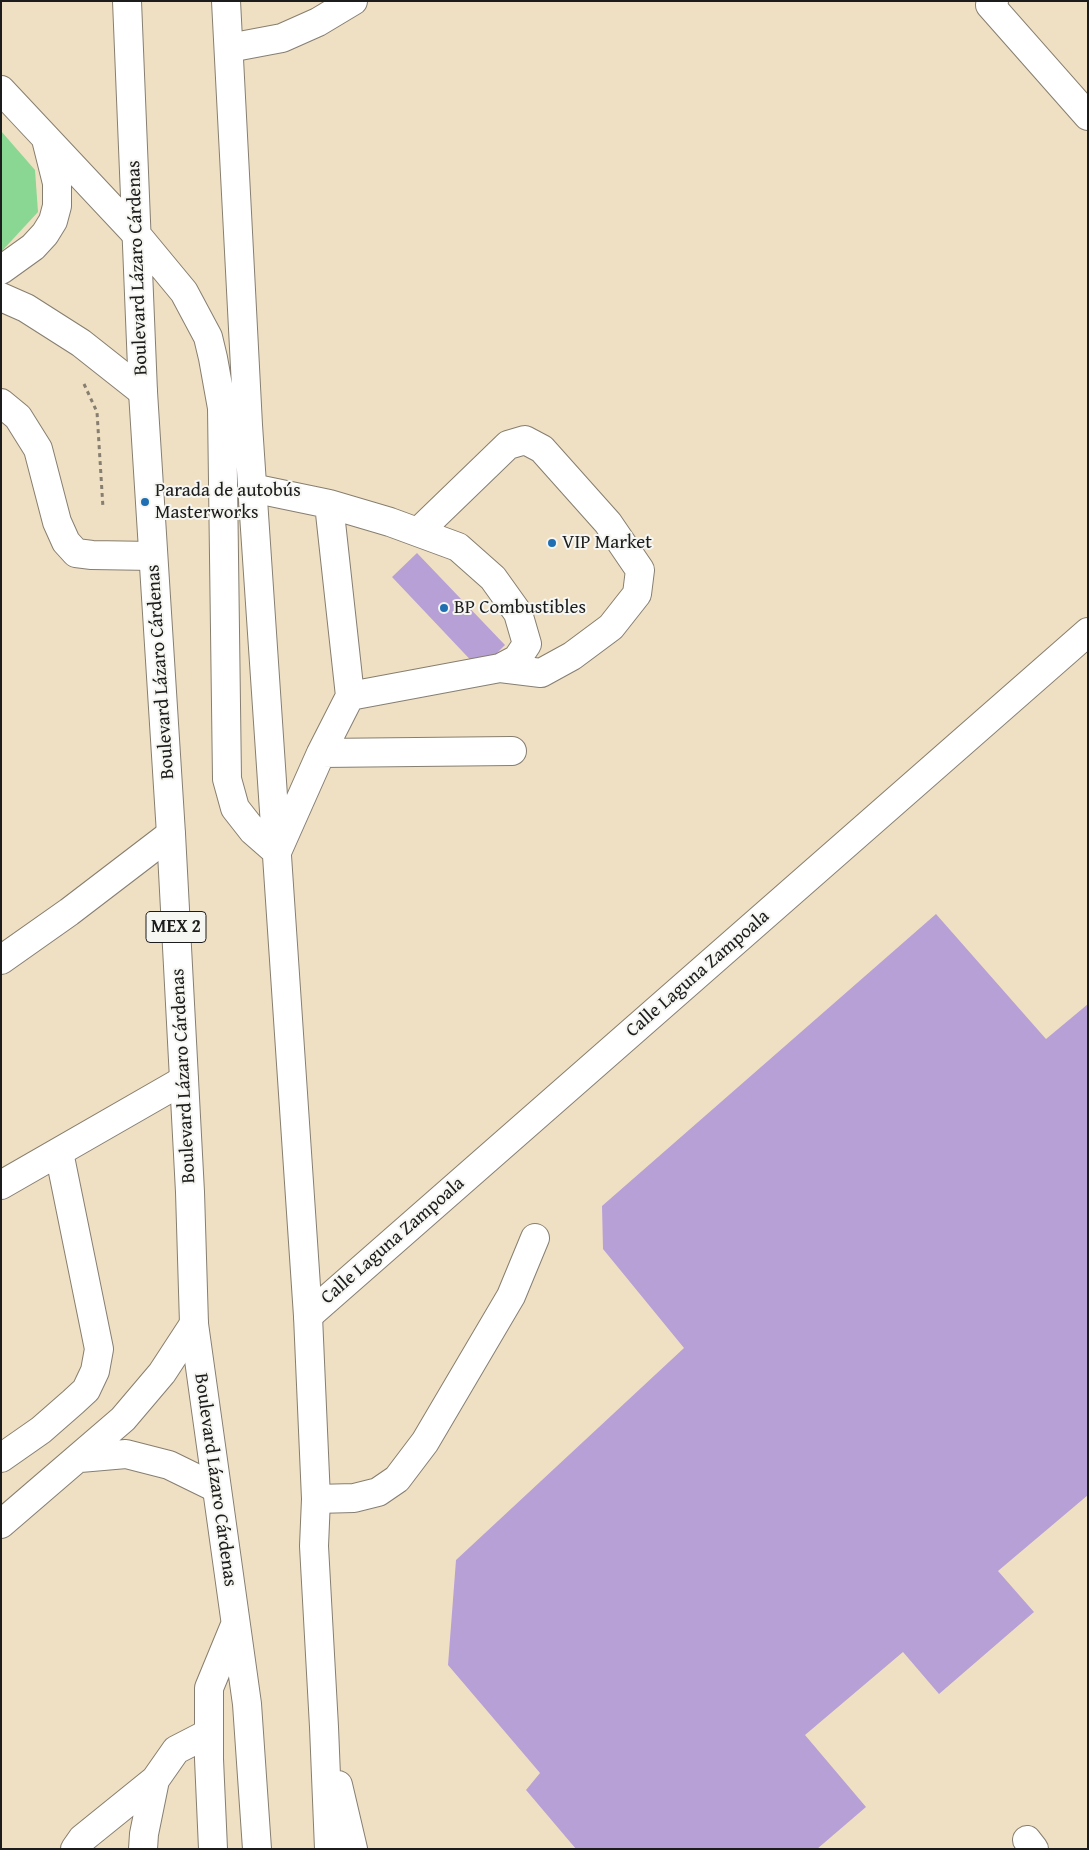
<!DOCTYPE html>
<html>
<head>
<meta charset="utf-8">
<style>
	body { margin:0 }
	#map { position:relative; width:1089px; height:1850px; overflow:hidden; background:#f0e0c3; font-family:"Gentium Book Plus",serif }
	canvas { display:block }
	.frame { position:absolute; inset:0; border:2px solid #1c1c1c; pointer-events:none }
</style>
</head>
<body>
<div id="map">
<canvas width="1089" height="1850"></canvas>
<div class="frame"></div>
</div>
<script>
const ctx = document.querySelector('canvas').getContext('2d');
ctx.lineJoin = 'round';
function fill(path, color) { ctx.fillStyle = color; ctx.fill(path, 'evenodd'); }
const shape = rows => new Path2D(rows.map(r => 'M' + r).join(''));
function strokePath(path, color, width, dash) { ctx.strokeStyle = color; ctx.lineWidth = width; ctx.lineCap = dash ? 'butt' : 'round'; ctx.setLineDash(dash || []); ctx.stroke(path); }
function drawText(font, color, halo, rows, align = 'center') {
  ctx.font = font + ' "Gentium Book Plus",serif'; ctx.lineWidth = 4; ctx.setLineDash([]); ctx.textBaseline = 'middle'; ctx.strokeStyle = halo; ctx.fillStyle = color; for (const [text, x, y, turn = 0] of rows) {
    ctx.save(); ctx.translate(x, y); ctx.rotate((+turn || 0) * Math.PI / 180); ctx.textAlign = isNaN(turn) ? turn : align; if (halo) ctx.strokeText(text, 0, 0); ctx.fillText(text, 0, 0); ctx.restore();
  }
}
const green = shape([
	[1,131,35,170,38,212,1,252]
]);
const building = shape([
	[417,553,505,645,480,670,392,577],
	[936,914,1046,1039,1088,1004,1088,1495,998,1571,1034,1612,939,1694,903,1652,805,1735,866,1807,817,1849,576,1849,526,1790,540,1773,448,1665,456,1560,684,1348,603,1249,602,1206]
]);
const path = shape([
	[84,384,97,412,103,508]
]);
const minor = shape([
	[994,1,990,5,1088,116],
	[229,48,282,38,318,22,353,1],
	[1,90,136,234],
	[1,270,33,247,45,234,53,221,57,206,57,183,46,139],
	[1,297,26,308,81,343,143,392],
	[1,403,18,417,38,449,57,522,66,542,76,553,92,555,153,556],
	[252,488,329,504,390,522,458,547,493,578,518,613,527,644,517,659,500,668,350,696,321,753,277,852],
	[329,504,350,696],
	[418,532,508,445,525,440,542,449,608,523,640,570,637,594,611,627,572,656,541,673,500,668],
	[321,753,512,751],
	[1,960,69,912,171,834],
	[1,1185,184,1080],
	[308,1316,1088,632],
	[1,1458,41,1430,73,1402,86,1390,95,1371,99,1349,59,1152],
	[80,1458,126,1454,169,1465,216,1488],
	[316,1499,354,1498,378,1492,397,1479,425,1442,511,1296,535,1238],
	[1,1524,123,1419,162,1373,194,1324],
	[1027,1840,1034,1849],
	[75,1849,82,1839,155,1780],
	[143,1849,144,1834,155,1780,176,1750,209,1733]
]);
const major = shape([
	[127,1,143,392,171,834,190,1192,194,1324,247,1704,257,1849],
	[226,1,248,425,308,1316,316,1499,314,1546,324,1727,329,1849],
	[136,234,184,292,208,337,213,358,222,408,227,779,235,808,253,831,277,852],
	[338,1785,353,1849],
	[213,1849,209,1759,209,1688,235,1625]
]);
const markers = [
	[145,502,5,"#1f6fb2"],
	[552,543,5,"#1f6fb2"],
	[444,608,5,"#1f6fb2"]
];
const shields = [
	[176,927,60]
];
const shieldNames = [
	["MEX 2",176,927]
];
const streetNames = [
	["Boulevard Lázaro Cárdenas",138,268,-92],
	["Boulevard Lázaro Cárdenas",161,672,-94],
	["Calle Laguna Zampoala",698,974,-41],
	["Boulevard Lázaro Cárdenas",184,1076,-93],
	["Calle Laguna Zampoala",393,1241,-41],
	["Boulevard Lázaro Cárdenas",215,1480,82]
];
const poiNames = [
	["Parada de autobús",155,491],
	["Masterworks",155,513],
	["VIP Market",562,543],
	["BP Combustibles",454,608]
];
fill(green, '#8ad693');
fill(building, '#b7a0d6');
strokePath(minor, '#867e70', 30);
strokePath(major, '#867e70', 30);
strokePath(path, '#867e70', 3, [4, 4]);
strokePath(minor, '#fff', 28);
strokePath(major, '#fff', 28);
for (const [x, y, r, color] of markers) { const dot = new Path2D(); dot.arc(x, y, r, 0, 2 * Math.PI); ctx.fillStyle = color; ctx.fill(dot); strokePath(dot, '#f6f6f2', 2); }
for (const [x, y, w] of shields) { const box = new Path2D(); box.roundRect(x - w / 2, y - 15.5, w, 31, 4); ctx.fillStyle = '#f6f6f2'; ctx.fill(box); strokePath(box, '#1c1c1c', 1); }
drawText('bold 18px', '#1c1c1c', null, shieldNames);
drawText('19px', '#1c1c1c', '#f6f6f2', streetNames);
drawText('19px', '#1c1c1c', '#f6f6f2', poiNames, 'left');
</script>
</body>
</html>
